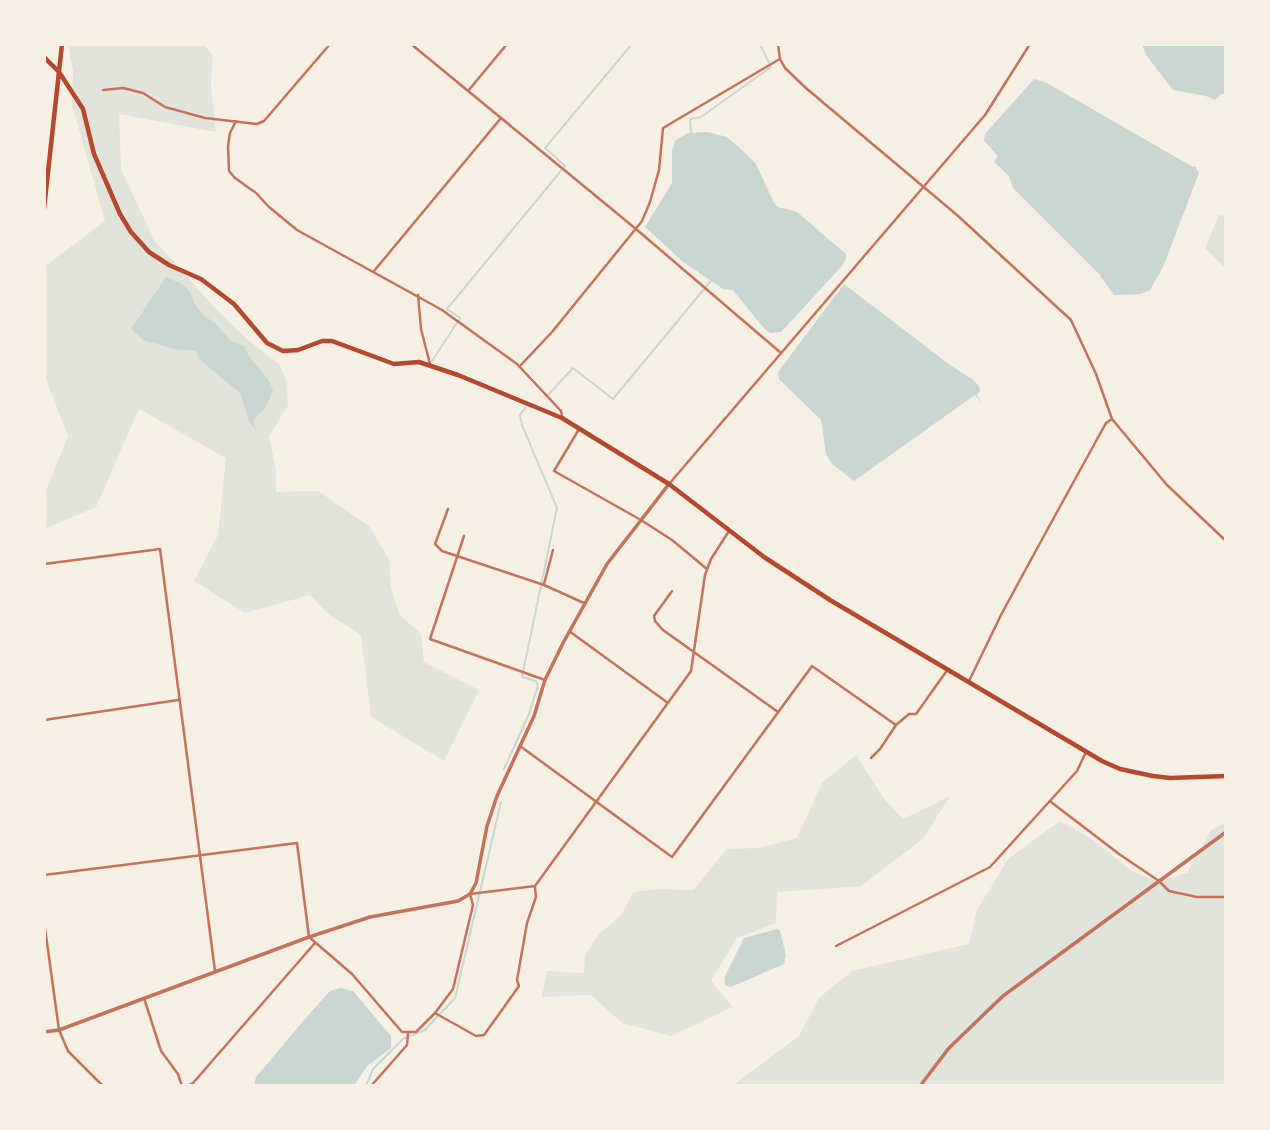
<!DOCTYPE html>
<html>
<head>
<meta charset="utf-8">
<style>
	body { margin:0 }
	#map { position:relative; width:1270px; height:1130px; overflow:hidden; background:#f6efe4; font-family:Signika,sans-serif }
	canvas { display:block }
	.frame { position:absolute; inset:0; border:46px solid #f6efe4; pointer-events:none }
</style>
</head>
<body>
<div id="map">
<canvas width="1270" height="1130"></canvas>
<div class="frame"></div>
</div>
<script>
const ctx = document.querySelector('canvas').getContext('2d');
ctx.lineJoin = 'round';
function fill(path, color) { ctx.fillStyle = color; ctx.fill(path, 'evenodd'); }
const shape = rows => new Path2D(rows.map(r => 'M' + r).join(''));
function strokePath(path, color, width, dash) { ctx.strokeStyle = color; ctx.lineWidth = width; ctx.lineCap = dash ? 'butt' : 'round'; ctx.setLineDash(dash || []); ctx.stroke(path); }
const green = shape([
	[68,44,204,44,213,56,211,85,216,132,119,114,121,169,154,240,214,307,248,340,280,365,286,380,288,405,269,437,276,469,276,492,318,491,369,526,389,559,391,588,399,614,421,634,424,662,479,690,444,761,371,717,361,635,327,613,310,595,245,613,194,581,218,535,226,458,139,409,96,507,44,529,44,495,68,436,44,374,44,267,105,221,72,105,73,70],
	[1219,215,1226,216,1226,269,1205,248],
	[856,755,885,800,903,819,950,796,923,839,861,886,777,892,776,923,737,938,711,981,733,1007,671,1036,622,1023,591,995,542,997,547,971,584,973,585,955,599,934,622,914,633,892,657,889,694,890,726,849,758,848,797,838,822,783],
	[1060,821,1092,839,1133,872,1159,881,1187,873,1211,830,1226,822,1226,1086,732,1086,799,1036,819,998,852,971,969,944,977,910,1008,859]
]);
const water = shape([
	[1142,44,1226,44,1226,93,1220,95,1215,100,1206,96,1173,90,1146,55],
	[1034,79,1047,83,1193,167,1195,166,1199,173,1163,267,1150,290,1140,294,1114,295,1099,274,1013,188,1009,176,994,162,998,156,984,141,985,134],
	[707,132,727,137,743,151,756,164,774,203,778,207,797,212,846,254,846,258,842,266,781,332,770,333,762,326,733,290,723,289,682,261,645,227,672,183,672,150,676,140,688,133],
	[166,277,180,283,189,290,196,306,204,316,215,323,230,340,244,346,251,359,268,379,273,390,266,407,254,419,254,424,257,431,249,421,240,393,200,360,196,351,174,349,143,340,131,329],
	[844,284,950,365,972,379,979,386,980,391,977,395,983,404,975,395,854,481,832,464,826,454,821,420,779,379,778,372],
	[777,929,780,931,786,955,784,964,731,987,725,985,725,976,744,938],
	[341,988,353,991,391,1036,391,1048,367,1066,354,1086,254,1086,256,1077,311,1012,330,991]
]);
const stream = shape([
	[691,133,690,119,701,117,771,67,760,44],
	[432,361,460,318,447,309,565,166,545,148,632,44],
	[549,394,573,368,613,399,710,282],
	[504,769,529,714,538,685,536,681,522,677,557,508,522,425,520,415,526,407],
	[366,1086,373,1069,403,1039,425,1030,455,998,501,802]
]);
const minor = shape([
	[411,44,636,229,781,353],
	[778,44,780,59,785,68,807,89,957,215,1071,320,1096,374,1112,419,1167,485,1226,541],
	[103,90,123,88,143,93,165,107,205,118,257,124,264,121,330,44],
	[468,91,507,44],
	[236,121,230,133,228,146,229,171,235,178,256,193,269,207,297,230,442,310,517,364,561,411,562,416],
	[374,271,501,118],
	[418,295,421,329,430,364],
	[520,366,552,332,642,221,650,202,659,170,663,128,778,60],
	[579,429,554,471,641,520,672,540,707,569],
	[669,484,985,115,1030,44],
	[448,509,435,544,442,551,544,585,584,603],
	[464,536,430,639,545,680],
	[44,564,160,549,215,971],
	[544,584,553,550],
	[672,591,654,616,655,621,663,630,778,712],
	[569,631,668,703],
	[969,681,1002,613,1046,532,1106,423,1112,419],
	[44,720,178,700],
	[520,746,672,857,812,666,896,725],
	[871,758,880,749,896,725,909,714,916,714,948,669],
	[1051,802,1119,854,1159,881,1169,891,1197,897,1226,897],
	[44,875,297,843,309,937,352,974,402,1032,416,1032,435,1013,453,989,473,905,470,894,535,886,691,671,705,575,711,559,729,531],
	[44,921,59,1030,68,1051,103,1086],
	[836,946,990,867,1077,771,1086,752],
	[144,998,161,1051,178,1074,182,1086],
	[435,1013,476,1036,484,1035,519,986,517,980,527,923,536,897,535,887],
	[187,1086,193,1083,315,943],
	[371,1086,407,1045,408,1033]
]);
const tertiary = shape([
	[44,1032,59,1030,309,937,370,917,458,901,470,894,476,883,487,826,497,796,534,716,545,680,563,643,607,564,669,484],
	[920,1086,949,1048,1003,996,1226,832]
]);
const secondary = shape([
	[44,57,59,72,83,109,94,154,120,214,131,232,149,252,169,265,201,279,234,304,267,343,283,351,298,350,322,341,332,341,394,364,419,362,458,375,562,418,669,484,764,557,830,600,1102,761,1120,769,1153,776,1170,778,1226,776],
	[44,209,62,44]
]);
fill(green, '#e2e4dc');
fill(water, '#c9d6d2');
strokePath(stream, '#c9d6d2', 2);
strokePath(minor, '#c5725c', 2.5);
strokePath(tertiary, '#c5725c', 3.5);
strokePath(secondary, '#b5482f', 4.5);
</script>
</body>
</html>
